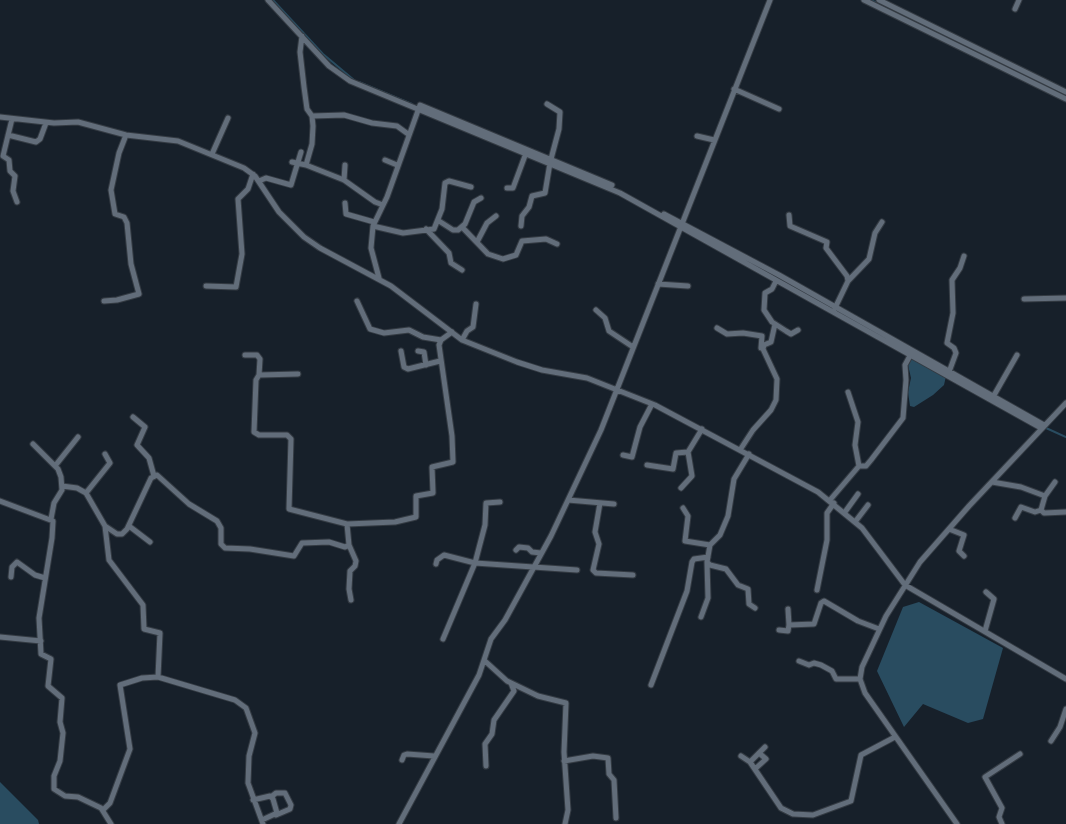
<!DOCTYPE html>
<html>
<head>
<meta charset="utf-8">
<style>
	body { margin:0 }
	canvas { display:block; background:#17202a }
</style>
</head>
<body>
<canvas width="1066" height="824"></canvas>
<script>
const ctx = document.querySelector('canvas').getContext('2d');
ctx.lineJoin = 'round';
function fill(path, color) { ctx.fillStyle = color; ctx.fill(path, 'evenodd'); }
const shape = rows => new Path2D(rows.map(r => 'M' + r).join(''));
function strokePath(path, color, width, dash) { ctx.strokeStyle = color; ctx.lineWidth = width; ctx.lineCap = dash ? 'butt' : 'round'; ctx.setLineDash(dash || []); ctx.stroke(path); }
const water = shape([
	[916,358,946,376,944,385,933,395,914,407,910,406,908,392,911,378,908,365,910,359],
	[919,602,1003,648,983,719,968,723,923,704,904,727,877,671,903,607],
	[0,782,38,820,39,824,0,824]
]);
const stream = shape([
	[273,0,323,54,354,80],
	[871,0,980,54],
	[359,82,412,104],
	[1046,428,1066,437]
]);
const minor = shape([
	[268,0,329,66,350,81,620,193,1041,428],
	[864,0,1066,99],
	[879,0,1066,92],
	[1015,9,1019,0],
	[302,36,300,52,304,87,307,109,312,116,313,126,312,144,306,165],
	[734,89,779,109],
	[547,104,560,112,559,129,551,159],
	[312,116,344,115,372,123,397,126,408,134],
	[0,117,54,123,78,122,126,135,178,141,244,168,255,176,279,212,304,237,320,248,391,286,462,340,517,362,542,370,587,378,655,405,818,492,862,528,905,585,1066,679],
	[12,119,3,156,9,160,10,171,15,176,13,191,17,202],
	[8,135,36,142,40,139,46,123],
	[697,136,714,140],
	[212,154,228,118],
	[385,160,397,165],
	[292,162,306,165,344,180,375,202,383,205],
	[344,180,345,165],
	[259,181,266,178,291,185,301,152],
	[507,188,513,188,526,153],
	[345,203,346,214,374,222],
	[664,214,779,275,1044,425],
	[789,215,790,226,827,242,826,248,847,276,848,281,835,308],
	[439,221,453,230,458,230,465,224,474,202,481,198],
	[373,226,403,233,434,229,442,209,445,183,449,181,471,187],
	[521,226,522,216,529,207,532,196,545,193,550,163],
	[462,227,488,254,503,259,516,255,522,241,546,239,557,244],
	[426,229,449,253,451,263,462,270],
	[477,242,487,223,496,216],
	[379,278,371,248,373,226,387,197,420,105,612,185],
	[776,281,772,289,765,293,764,310,772,322,786,331,791,334,798,330],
	[848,281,869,259,875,233,882,222],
	[658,284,688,286],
	[206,286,236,287,242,254,238,199,248,189,253,174],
	[1024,299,1066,298],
	[104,301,117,300,139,294,131,264,127,223,124,217,115,214,111,190,119,153,126,135],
	[357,301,370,329,384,333,409,330,423,337,441,340],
	[596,310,605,318,609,331,633,347],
	[717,328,727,334,743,333,762,336,761,348],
	[462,340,467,331,473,327,476,304],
	[401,351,404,367,408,369,440,361],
	[418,351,424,352,426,365],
	[245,355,257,355,260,359,259,375,256,380,254,432,259,435,287,435,291,439,289,509,347,524,395,522,416,517,416,496,433,493,432,467,453,462,452,436,439,345,441,340,452,332],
	[949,372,956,353,954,348,947,343,953,313,952,280,960,268,964,256],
	[259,375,298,374],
	[993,397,1017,355],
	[133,417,145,427,137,445,149,458,154,476],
	[33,444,58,469,61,477,62,490,54,503,51,519],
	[740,450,753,430,771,410,776,400,777,379,763,349,764,345,771,342,775,324],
	[749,454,734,479,728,516,720,535,710,545,707,562,710,565,726,569,738,585,748,589,749,604,755,608],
	[623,455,632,457,640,427,652,404],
	[647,465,673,469,676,453,688,452],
	[55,466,78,437],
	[859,466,866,466,871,460,903,418,906,380,905,365,912,352],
	[992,482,1021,487,1045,496],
	[1055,482,1045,496,1041,510,1044,513,1066,512],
	[62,486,77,488,86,493,105,526,109,560,143,605,144,629,160,633,158,677],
	[681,488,692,476,688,452,702,429],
	[86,493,110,463,105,454],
	[568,500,614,504],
	[830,500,859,466,855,445,858,422,848,392],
	[0,501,53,521,52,538,39,618,41,654,51,659,48,686,62,698,60,722,63,733,60,761,54,776,54,789,65,796,78,797,101,808,111,824],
	[600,503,595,532,599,544,593,570,596,573,633,575],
	[683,508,688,516,685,541,710,545],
	[845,512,858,494],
	[1015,518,1021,507,1035,512,1041,510],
	[855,522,868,505],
	[347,524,349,545,356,561,355,566,350,571,349,589,351,600],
	[105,526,117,534,122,534,127,529,151,478,157,475,189,504,217,521,221,528,221,544,225,548,250,549,294,556,302,543,329,542,345,547,349,545],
	[129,526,150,542],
	[949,529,964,535,959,551,964,556],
	[516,550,519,547,528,548,532,552,541,553],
	[436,564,437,560,444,555,475,563,577,570],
	[11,577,12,567,17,562,35,575,45,578],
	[817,590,827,540,827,513,834,503],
	[788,609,789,625],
	[701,617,708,598,707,562],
	[779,630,788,631,789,625,814,624,821,603,824,601,858,621,879,629],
	[985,631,994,599,986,592],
	[0,637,41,641],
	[443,639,475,563,485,525,486,503,500,502],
	[485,661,507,681,538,696,566,703,564,752,568,810,565,824],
	[799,661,809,665,814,663,821,665,832,671,836,679,860,679],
	[651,685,687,591,692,562,694,559,708,557],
	[1051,741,1060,727,1066,709],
	[741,756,750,762,781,808,793,814,813,815,851,801,861,755,895,737],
	[402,760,404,755,407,754,434,756],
	[564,761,593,756,608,758,609,774,614,780,616,818],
	[750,762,765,747],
	[486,766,485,744,492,734,494,720,514,691,511,683],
	[755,769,766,759,759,753],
	[271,797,276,793,285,793,291,805,290,809,276,815],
	[253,800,270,796,273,799,277,813,262,820],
	[103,810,110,803,130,749,120,685,142,678,158,677,235,700,246,708,255,733,249,756,248,783,263,824],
	[399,824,479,675,491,639,505,620,551,536,601,430,770,0],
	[957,824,865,693,860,679,862,667,886,616,920,562,969,506,1066,403],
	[1002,824,999,817,1002,808,985,777,1020,754]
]);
fill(water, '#294c60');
strokePath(stream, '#294c60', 2);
strokePath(minor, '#343b43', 7);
strokePath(minor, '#626d7a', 5);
</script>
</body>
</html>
